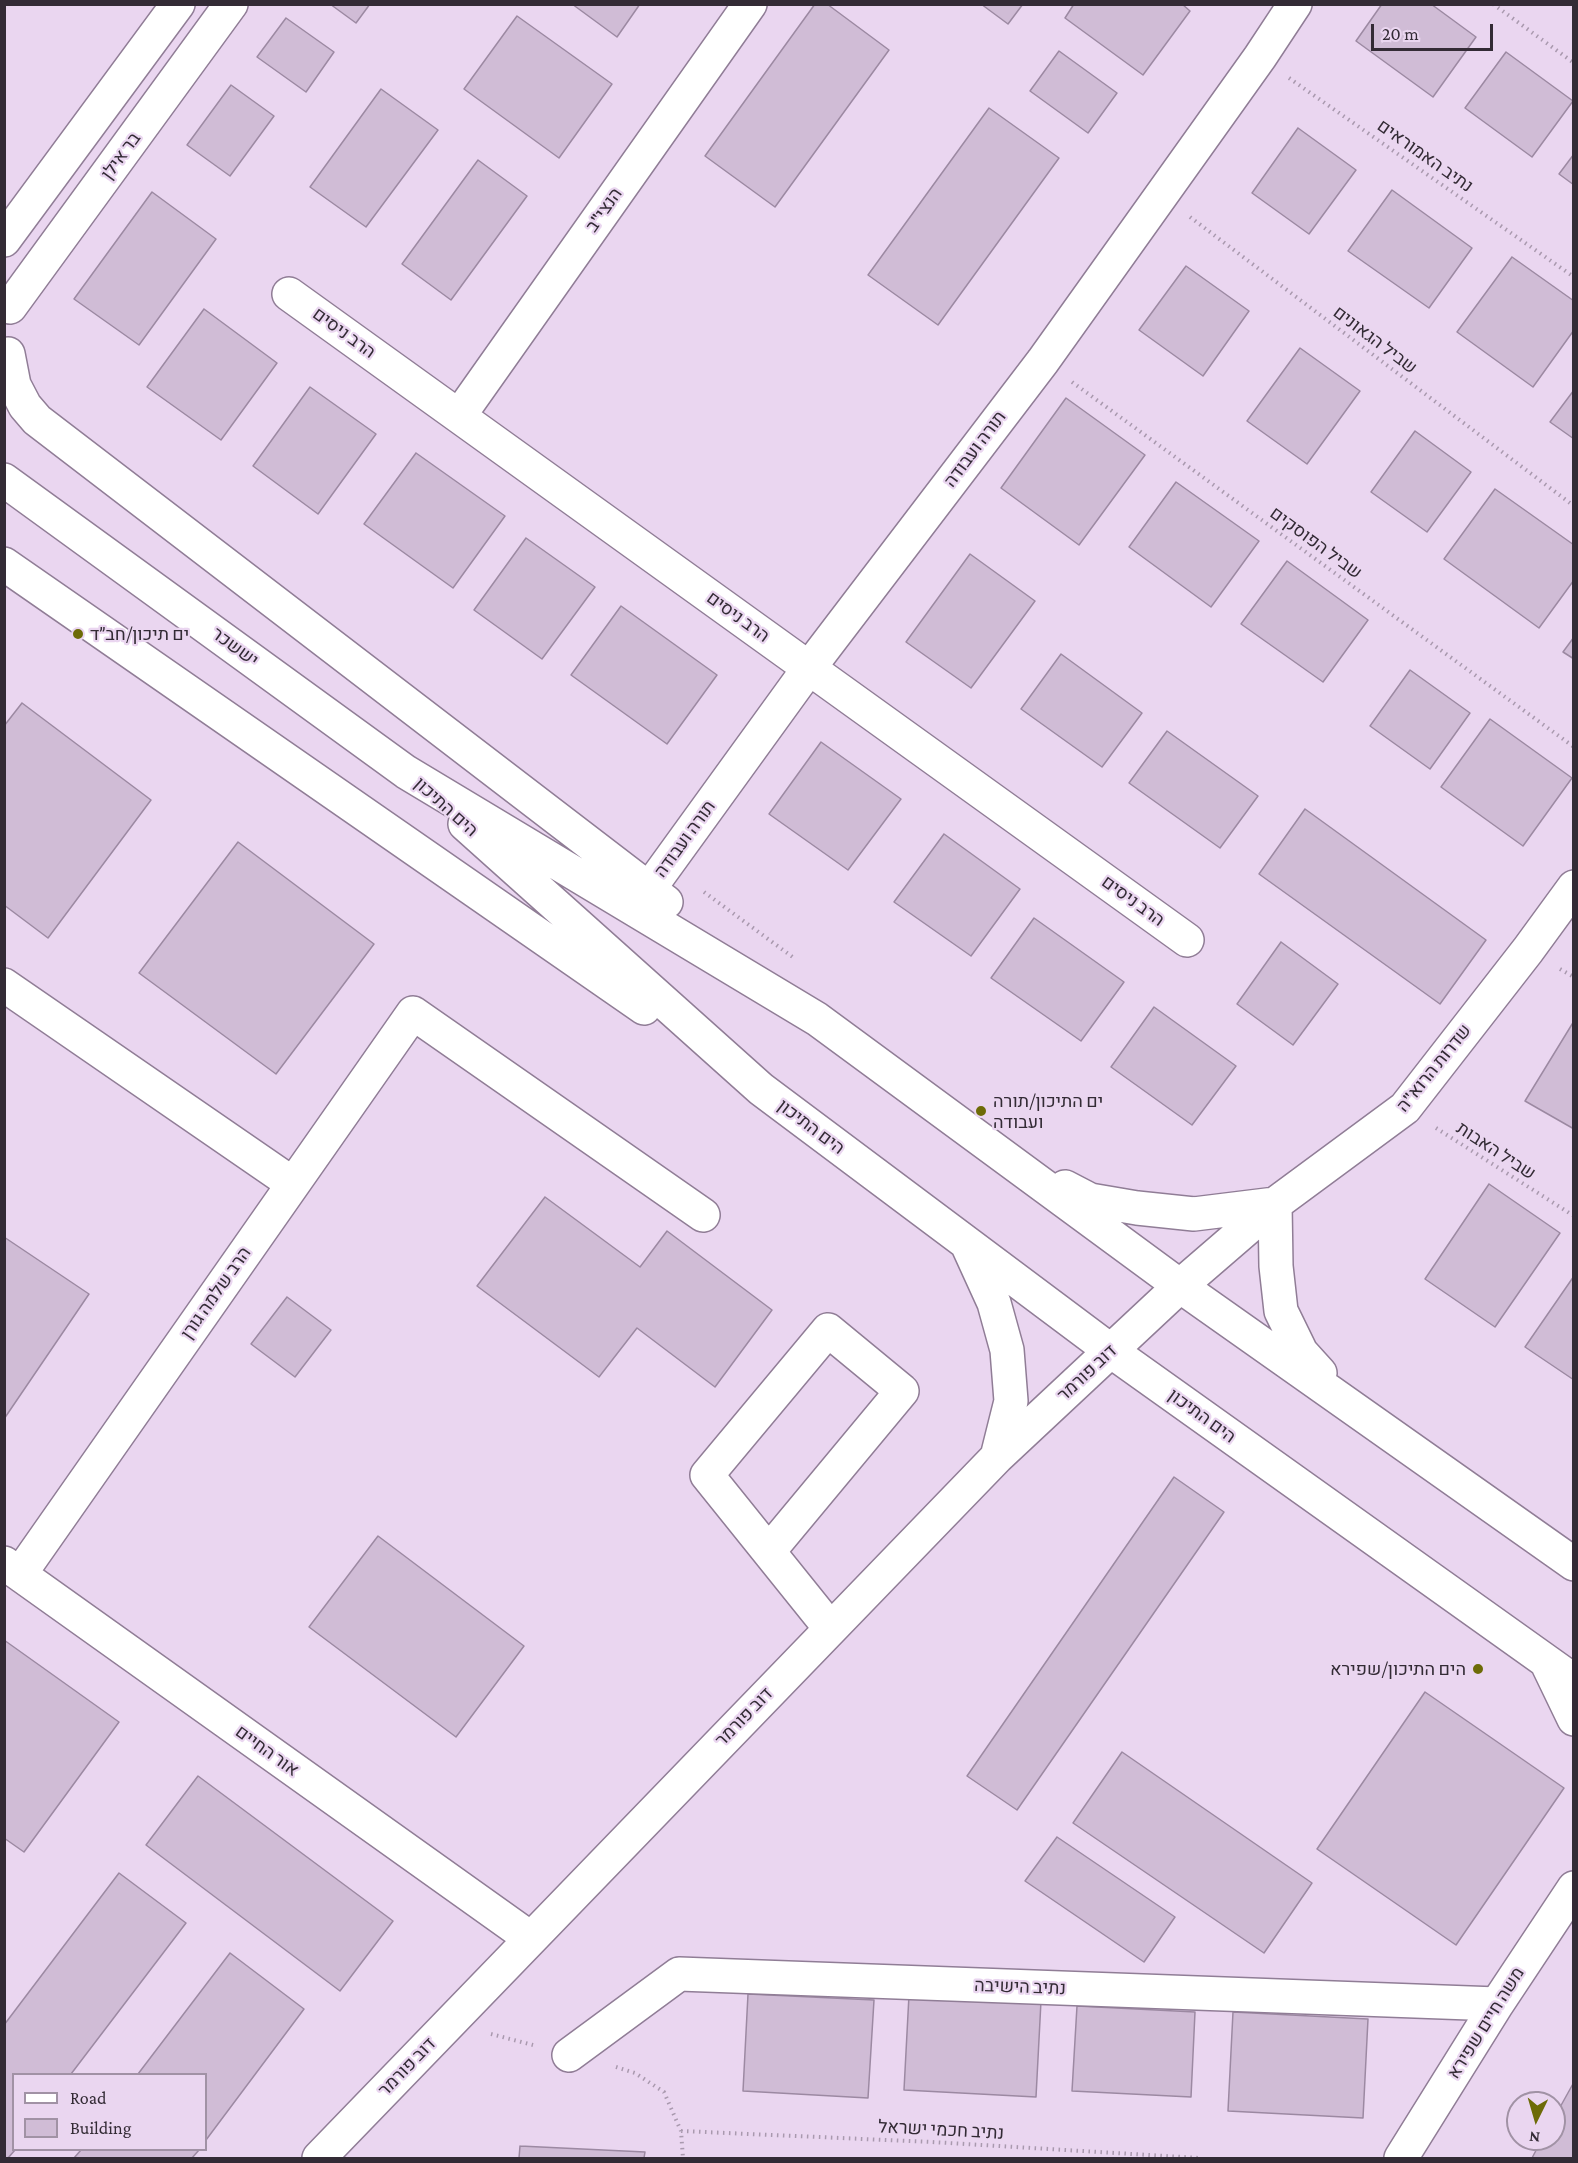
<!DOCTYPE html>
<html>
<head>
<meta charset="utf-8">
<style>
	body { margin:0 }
	#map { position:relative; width:1578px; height:2163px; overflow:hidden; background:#ead6f0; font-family:"Crimson Pro",serif }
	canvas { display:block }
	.frame { position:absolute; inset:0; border:6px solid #332b35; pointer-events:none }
	.legend { position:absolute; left:12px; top:2073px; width:195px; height:78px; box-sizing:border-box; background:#ead6f0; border:2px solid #a192a5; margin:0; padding:8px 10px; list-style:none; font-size:18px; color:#332b35 }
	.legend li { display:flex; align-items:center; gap:12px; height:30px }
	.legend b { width:30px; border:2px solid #a192a5 }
	.north { position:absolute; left:1506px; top:2091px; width:60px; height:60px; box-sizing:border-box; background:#ead6f0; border:2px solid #a192a5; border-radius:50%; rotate:185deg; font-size:16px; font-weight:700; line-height:24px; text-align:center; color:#332b35 }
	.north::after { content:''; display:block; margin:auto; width:21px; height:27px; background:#6d6b07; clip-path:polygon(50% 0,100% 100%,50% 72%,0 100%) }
	.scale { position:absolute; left:1371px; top:24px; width:122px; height:27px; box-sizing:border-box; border:3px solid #332b35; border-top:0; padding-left:8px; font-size:18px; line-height:21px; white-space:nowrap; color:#332b35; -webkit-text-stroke:4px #ead6f0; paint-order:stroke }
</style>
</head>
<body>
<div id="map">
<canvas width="1578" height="2163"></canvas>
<div class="frame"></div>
<ul class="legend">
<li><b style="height:8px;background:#fff"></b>Road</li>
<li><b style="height:16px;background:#d0bcd6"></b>Building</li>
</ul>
<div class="north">N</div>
<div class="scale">20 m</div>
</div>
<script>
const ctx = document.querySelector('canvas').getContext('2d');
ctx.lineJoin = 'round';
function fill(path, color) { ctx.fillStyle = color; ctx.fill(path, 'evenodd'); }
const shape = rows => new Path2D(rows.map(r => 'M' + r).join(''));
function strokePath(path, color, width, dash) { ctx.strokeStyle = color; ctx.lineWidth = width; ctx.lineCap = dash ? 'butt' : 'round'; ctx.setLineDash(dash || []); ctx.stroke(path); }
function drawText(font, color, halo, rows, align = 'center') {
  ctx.font = font + ' "Crimson Pro",Heebo,serif'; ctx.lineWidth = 4.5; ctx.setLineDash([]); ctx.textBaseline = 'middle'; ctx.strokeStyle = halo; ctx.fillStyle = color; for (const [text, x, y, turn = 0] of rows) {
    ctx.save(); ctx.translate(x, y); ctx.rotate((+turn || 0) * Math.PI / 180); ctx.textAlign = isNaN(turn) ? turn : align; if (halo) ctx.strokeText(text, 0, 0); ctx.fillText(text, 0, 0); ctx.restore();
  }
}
const building = shape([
	[330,4,370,4,356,23,330,4],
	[572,4,640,4,617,37,572,4],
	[815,4,827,4,889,50,775,207,705,156,815,4],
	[981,4,1023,4,1008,24,981,4],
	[1074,4,1182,4,1190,11,1143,75,1065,18,1074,4],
	[1382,4,1431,4,1476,37,1433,97,1356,41,1382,4],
	[517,16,612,84,559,158,464,89,517,16],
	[286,18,334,52,306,92,257,57,286,18],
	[1059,51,1117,93,1088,133,1030,91,1059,51],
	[1506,52,1573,101,1532,157,1465,108,1506,52],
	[231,85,274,116,230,176,187,145,231,85],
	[381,89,438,130,366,227,310,187,381,89],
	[989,108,1059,158,938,325,868,275,989,108],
	[1298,128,1356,170,1309,234,1252,193,1298,128],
	[1574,154,1574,185,1559,174,1574,154],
	[478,160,527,196,451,300,402,264,478,160],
	[1392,190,1472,248,1429,308,1348,251,1392,190],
	[152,192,216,239,139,345,74,299,152,192],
	[1512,257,1574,301,1574,330,1533,387,1457,332,1512,257],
	[1186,266,1249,311,1203,376,1139,330,1186,266],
	[204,309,277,363,221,440,147,387,204,309],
	[1300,348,1360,391,1307,464,1247,421,1300,348],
	[310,387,376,434,318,514,253,466,310,387],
	[1574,390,1574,439,1550,422,1574,390],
	[1066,398,1145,455,1079,545,1001,488,1066,398],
	[1415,431,1471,472,1427,532,1371,492,1415,431],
	[416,453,505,516,453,588,364,524,416,453],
	[1176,482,1259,541,1211,607,1129,547,1176,482],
	[1495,489,1574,545,1574,580,1539,628,1444,559,1495,489],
	[526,538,595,587,542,659,474,610,526,538],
	[970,554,1035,601,971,688,906,642,970,554],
	[1287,561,1368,620,1323,682,1241,624,1287,561],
	[621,606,717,675,667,744,571,675,621,606],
	[1574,637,1574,659,1563,652,1574,637],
	[1061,654,1142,713,1102,767,1021,709,1061,654],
	[1410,670,1470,713,1430,769,1370,726,1410,670],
	[22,703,151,800,48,938,4,905,4,726,22,703],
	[1490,719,1572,778,1523,846,1441,787,1490,719],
	[1167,731,1258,796,1220,848,1129,783,1167,731],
	[821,742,901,799,848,870,769,814,821,742],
	[1305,809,1486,940,1440,1004,1259,874,1305,809],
	[944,834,1020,889,971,956,894,902,944,834],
	[238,842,374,944,276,1074,139,973,238,842],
	[1034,918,1124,982,1081,1041,991,978,1034,918],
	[1281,942,1338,984,1293,1045,1237,1004,1281,942],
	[1154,1007,1236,1066,1192,1125,1111,1067,1154,1007],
	[1574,1021,1574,1129,1525,1101,1574,1021],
	[1489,1184,1560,1233,1495,1327,1425,1279,1489,1184],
	[545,1197,640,1267,667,1231,772,1310,715,1387,637,1328,599,1377,477,1286,545,1197],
	[4,1237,89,1294,4,1419,4,1237],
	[1574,1276,1574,1380,1525,1347,1574,1276],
	[287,1297,331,1330,295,1377,251,1344,287,1297],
	[1174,1477,1224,1512,1017,1810,967,1776,1174,1477],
	[378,1536,524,1646,456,1737,309,1627,378,1536],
	[4,1640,119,1722,24,1852,4,1838,4,1640],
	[1425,1692,1564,1788,1456,1945,1317,1849,1425,1692],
	[1122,1752,1312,1883,1264,1953,1073,1823,1122,1752],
	[198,1776,393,1921,340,1991,146,1845,198,1776],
	[1057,1837,1175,1917,1144,1962,1025,1881,1057,1837],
	[119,1873,186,1923,71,2074,14,2074,15,2150,8,2158,4,2158,4,2025,119,1873],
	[230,1953,304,2009,206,2140,206,2074,138,2074,230,1953],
	[748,1994,874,2000,868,2098,743,2091,748,1994],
	[909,1995,1041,2001,1036,2097,904,2090,909,1995],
	[1077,2006,1195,2012,1191,2097,1072,2091,1077,2006],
	[1233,2012,1368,2019,1363,2118,1228,2111,1233,2012],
	[1574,2082,1574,2158,1532,2158,1542,2139,1554,2139,1554,2118,1574,2082],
	[520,2146,645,2152,644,2158,519,2158,520,2146],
	[81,2150,199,2150,192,2158,74,2158,81,2150]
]);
const path = shape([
	[1493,4,1574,63],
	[1289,78,1574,277],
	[1190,217,1574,506],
	[1072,382,1574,747],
	[704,892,794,958],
	[1560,969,1574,977],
	[1436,1128,1574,1216],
	[491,2034,533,2045],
	[616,2067,635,2073,664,2092,681,2131,683,2158],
	[681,2131,932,2142,1199,2158]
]);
const minor = shape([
	[4,240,178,4],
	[289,294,1187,940],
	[10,307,231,4],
	[8,354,14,385,25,406,37,420,666,902],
	[459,416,750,4],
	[4,480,406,772,817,1019,1180,1286,1574,1564],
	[4,564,644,1008],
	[465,824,761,1089,1111,1351,1574,1681],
	[649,889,809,668,1043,361,1260,57,1295,4],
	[4,985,293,1184],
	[1065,1187,1090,1200,1137,1208,1194,1214,1275,1204,1276,1266,1281,1311,1301,1352,1320,1373],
	[968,1246,994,1303,1007,1350,1011,1401,997,1457],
	[769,1551,902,1391,828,1330,707,1475,830,1628],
	[4,1563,530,1938],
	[20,1574,413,1013,703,1215],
	[1547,1663,1574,1719],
	[569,2055,679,1974,1497,2004],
	[319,2158,997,1457,1180,1286,1275,1204,1405,1108,1528,950,1574,887],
	[1401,2158,1497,2004,1574,1888]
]);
const markers = [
	[78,634,6,"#6d6b07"],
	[981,1111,6,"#6d6b07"],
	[1478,1669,6,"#6d6b07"]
];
const streetNames = [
	["בר אילן",121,156,-54],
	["נתיב האמוראים",1425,156,35],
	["הנצי\"ב",604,210,-55],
	["הרב ניסים",344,333,36],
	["שביל הגאונים",1375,340,37],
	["תורה ועבודה",975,449,-53],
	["שביל הפוסקים",1316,543,36],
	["הרב ניסים",738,617,36],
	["יששכר",235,647,36],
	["הים התיכון",446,807,42],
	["תורה ועבודה",685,839,-54],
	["הרב ניסים",1133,901,36],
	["שדרות הרוא\"ה",1434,1068,-51],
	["הים התיכון",811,1127,37],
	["שביל האבות",1496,1151,33],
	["הרב שלמה גורן",216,1293,-55],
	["דוב פורמר",1087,1373,-43],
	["הים התיכון",1202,1416,36],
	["דוב פורמר",744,1717,-46],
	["אור החיים",267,1751,36],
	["נתיב הישיבה",1020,1987,2],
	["משה חיים שפירא",1486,2023,-58],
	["דוב פורמר",407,2067,-46],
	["נתיב חכמי ישראל",941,2130,3]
];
const poiNames = [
	["ים תיכון/חב״ד",90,634],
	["ים התיכון/תורה",993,1101],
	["ועבודה",993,1122],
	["הים התיכון/שפירא",1466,1669,"right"]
];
fill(building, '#d0bcd6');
strokePath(building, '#9c89a2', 1.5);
strokePath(minor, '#907d96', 36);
strokePath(path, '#a999ae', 4, [1.5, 4.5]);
strokePath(minor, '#fff', 33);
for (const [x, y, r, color] of markers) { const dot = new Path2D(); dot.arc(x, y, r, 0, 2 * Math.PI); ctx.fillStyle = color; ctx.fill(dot); strokePath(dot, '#ead6f0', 2); }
drawText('18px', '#332b35', '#ead6f0', streetNames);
drawText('18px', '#332b35', '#ead6f0', poiNames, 'left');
</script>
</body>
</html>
